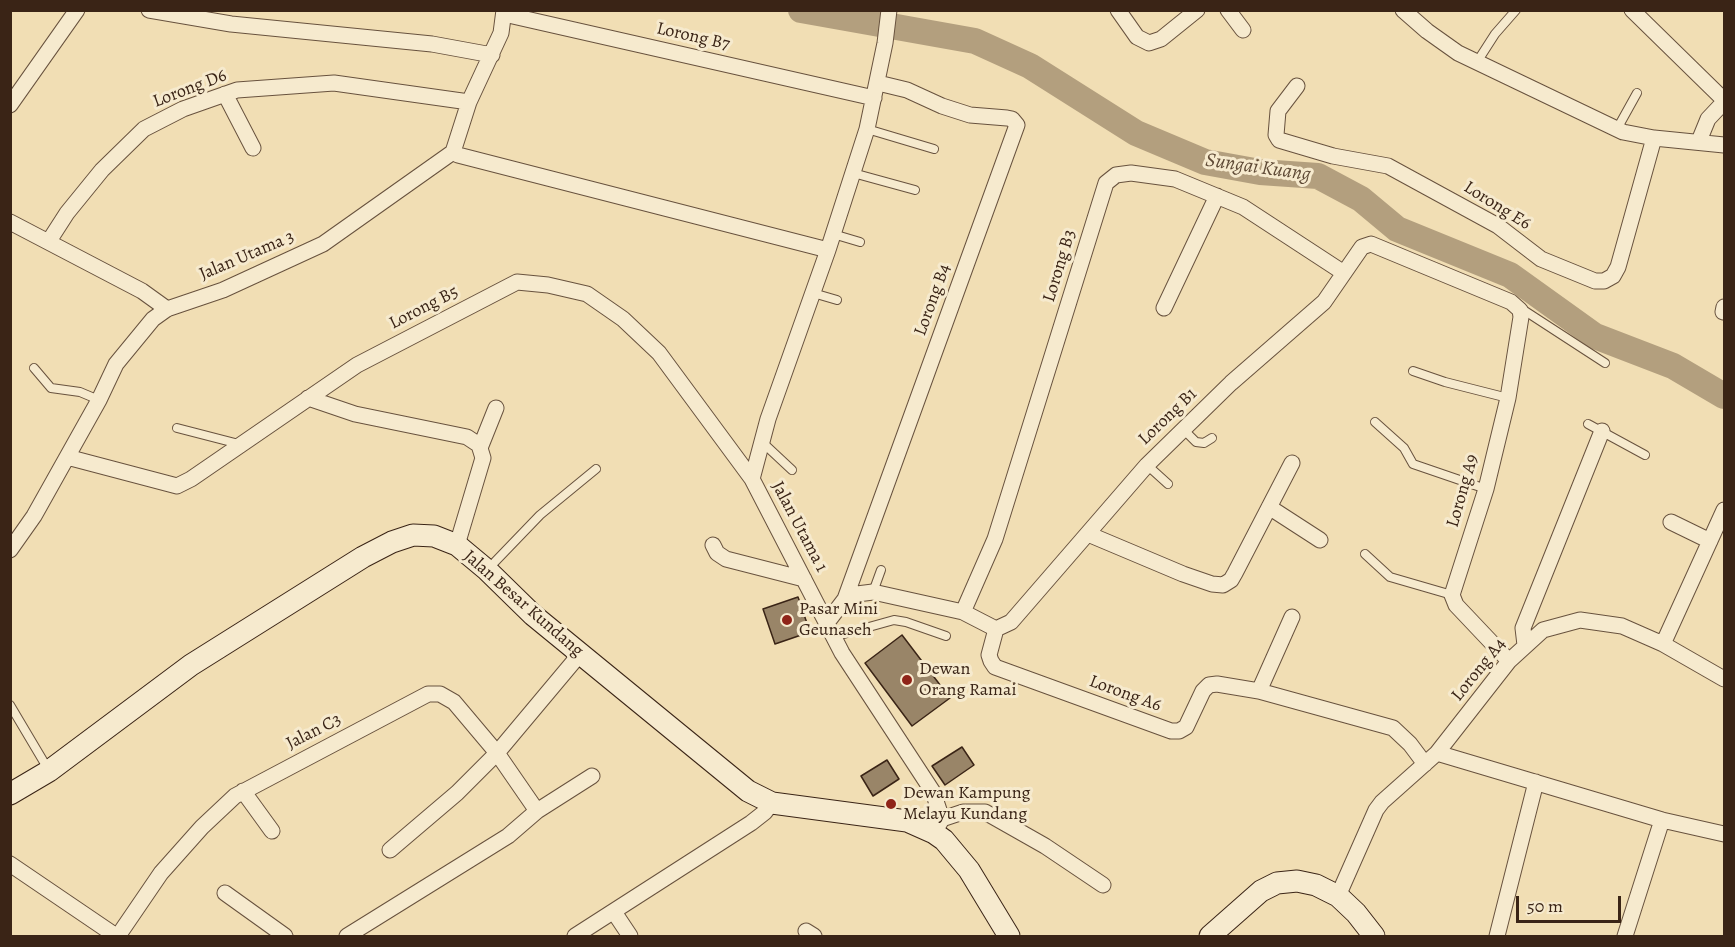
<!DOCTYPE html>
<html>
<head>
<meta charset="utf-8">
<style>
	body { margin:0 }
	#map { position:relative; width:1735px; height:947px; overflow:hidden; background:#f1deb4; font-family:Alegreya,serif }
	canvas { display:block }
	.frame { position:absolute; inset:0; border:12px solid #3a2416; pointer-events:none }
	.scale { position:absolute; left:1516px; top:896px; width:105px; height:27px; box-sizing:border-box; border:3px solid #3a2416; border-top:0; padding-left:8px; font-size:18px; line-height:21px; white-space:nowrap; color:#3a2416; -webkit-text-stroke:4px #f6eace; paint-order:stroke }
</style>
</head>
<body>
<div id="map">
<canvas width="1735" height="947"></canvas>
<div class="frame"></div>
<div class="scale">50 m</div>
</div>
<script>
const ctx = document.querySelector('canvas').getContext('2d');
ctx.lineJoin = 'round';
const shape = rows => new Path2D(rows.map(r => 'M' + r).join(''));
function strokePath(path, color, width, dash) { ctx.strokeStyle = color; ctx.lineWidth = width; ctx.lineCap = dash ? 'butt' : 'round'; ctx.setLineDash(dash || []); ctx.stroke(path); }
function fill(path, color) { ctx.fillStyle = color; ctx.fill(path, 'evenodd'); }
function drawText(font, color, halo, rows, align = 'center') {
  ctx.font = font + ' Alegreya,serif'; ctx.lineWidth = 6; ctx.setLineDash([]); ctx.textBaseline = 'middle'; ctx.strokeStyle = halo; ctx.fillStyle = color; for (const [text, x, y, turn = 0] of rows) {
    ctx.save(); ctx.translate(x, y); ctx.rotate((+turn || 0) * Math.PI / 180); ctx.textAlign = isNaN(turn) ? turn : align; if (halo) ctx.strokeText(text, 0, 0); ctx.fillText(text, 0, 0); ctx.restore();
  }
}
const river = shape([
	[801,10,975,41,1030,66,1136,133,1205,162,1260,172,1318,176,1361,199,1397,229,1510,275,1595,336,1673,366,1724,396]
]);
const building = shape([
	[798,597,810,632,775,644,763,609,798,597],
	[902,635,950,698,912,726,865,663,902,635],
	[962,747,974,765,945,785,932,766,962,747],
	[887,760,899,779,873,796,861,776,887,760]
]);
const lane = shape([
	[1477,62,1495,34,1516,10],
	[867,129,934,149],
	[1617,129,1637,93],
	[853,173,915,190],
	[833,234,860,242],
	[813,293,837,300],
	[1520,310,1525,311,1605,363],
	[34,368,51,388,80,392,99,400],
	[1413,371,1445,382,1508,398],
	[1375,422,1404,448,1413,464,1486,489],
	[1588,424,1645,455],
	[177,428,239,444],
	[1183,429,1196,442,1204,443,1212,438],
	[762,442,792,470],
	[1147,465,1168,484],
	[1365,554,1390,577,1452,595],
	[488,569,540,515,596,469],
	[873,592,881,570],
	[833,637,894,620,906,622,946,636],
	[10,705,48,769]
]);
const street = shape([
	[149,10,231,24,432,44,492,55],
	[889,10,885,43,867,129,828,250,768,419,752,479,842,653,933,792,942,819,934,833],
	[1118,10,1137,37,1149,43,1161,39,1197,10],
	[1228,10,1243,30],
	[1403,10,1427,31,1458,53,1623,132,1654,138,1724,145],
	[1632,10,1724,100],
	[504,14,874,98],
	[1297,86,1278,111,1276,135,1279,140,1333,156,1388,166,1498,226,1541,259,1595,281,1604,281,1613,276,1618,267,1654,138],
	[225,94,253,148],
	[10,105,77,10],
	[1699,141,1708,119,1724,102],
	[453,152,458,155,828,250],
	[10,222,142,291,167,309],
	[49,241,67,213,102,170,144,129,183,109,237,90,334,83,469,102],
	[1164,308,1217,196],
	[1723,312,1724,307],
	[308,398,355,414,467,437,479,445,483,458,457,545],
	[480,448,496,408],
	[67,457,177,486,191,479,357,365,517,282,548,285,587,294,623,319,659,353,752,479],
	[1269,507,1320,540],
	[1671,522,1710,541],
	[1088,534,1183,574,1212,584,1223,585,1231,580,1235,573,1292,463],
	[713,545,717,553,726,559,804,579],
	[10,550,34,516,99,400,116,364,153,319,167,309,223,290,323,244,453,152,469,102,501,33,504,10],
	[845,599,857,594,873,592,963,612,996,629,1011,622,1147,465,1231,383,1324,302,1362,247,1371,244,1511,302,1520,310,1521,317,1508,398,1486,489,1452,595,1456,605,1509,661],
	[963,612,995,539,1106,183,1116,175,1131,173,1175,179,1243,207,1344,273],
	[826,624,845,599,1017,125,1012,119,1007,118,970,115,942,106,907,90,878,83],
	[996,629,989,655,991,661,995,667,1171,731,1179,731,1186,727,1203,691,1209,685,1217,684,1259,691,1393,728,1410,744,1425,764],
	[1663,644,1724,510],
	[1525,645,1523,628,1602,431],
	[1259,691,1292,617],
	[1437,753,1662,820,1724,834],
	[243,791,272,831],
	[942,819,963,812,985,812,1045,846,1103,885],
	[390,850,457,793,497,753,580,654],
	[10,864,116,936],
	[225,893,285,936],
	[1338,896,1376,810,1382,802,1437,753,1509,661,1543,630,1580,620,1622,626,1663,644,1724,679],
	[614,912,630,936],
	[806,931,814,936],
	[118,936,161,873,202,827,235,796,428,694,440,694,454,702,497,753,537,811],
	[347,936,508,836,537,811,592,776],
	[575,936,751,823,765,812,772,803],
	[1497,936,1536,782],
	[1625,936,1662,820]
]);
const secondary = shape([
	[10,794,49,771,191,665,363,557,392,542,413,535,434,536,457,545,487,570,533,615,748,791,772,803,907,821,934,833,944,840,969,870,1009,936],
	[1210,936,1261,891,1277,883,1297,881,1316,885,1338,896,1356,913,1374,936]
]);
const markers = [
	[787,620,6,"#8f2418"],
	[907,680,6,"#8f2418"],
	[891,804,6,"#8f2418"]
];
const streetNames = [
	["Lorong B7",693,37,13],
	["Lorong D6",190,89,-21],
	["Lorong E6",1497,206,32],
	["Jalan Utama 3",247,256,-23],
	["Lorong B3",1060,266,-73],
	["Lorong B4",933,300,-70],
	["Lorong B5",424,308,-27],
	["Lorong B1",1168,417,-44],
	["Lorong A9",1463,491,-74],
	["Jalan Utama 1",799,527,62],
	["Jalan Besar Kundang",523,604,41],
	["Lorong A4",1479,670,-51],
	["Lorong A6",1125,694,20],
	["Jalan C3",314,732,-27]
];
const poiNames = [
	["Pasar Mini",799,610],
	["Geunaseh",799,631],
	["Dewan",919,670],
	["Orang Ramai",919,691],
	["Dewan Kampung",903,794],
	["Melayu Kundang",903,815]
];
const waterNames = [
	["Sungai Kuang",1258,168,8]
];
strokePath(river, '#b39f7e', 26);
fill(building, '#998568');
strokePath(building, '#3a2416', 1.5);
strokePath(lane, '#68523e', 10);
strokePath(street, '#68523e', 17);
strokePath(secondary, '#3a2416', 23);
strokePath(lane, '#f6eace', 8);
strokePath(street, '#f6eace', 15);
strokePath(secondary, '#f6eace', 21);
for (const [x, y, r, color] of markers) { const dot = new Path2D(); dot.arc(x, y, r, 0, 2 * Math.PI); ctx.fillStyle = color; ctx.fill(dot); strokePath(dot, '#f6eace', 2); }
drawText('18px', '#3a2416', '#f6eace', streetNames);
drawText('18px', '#3a2416', '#f6eace', poiNames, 'left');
drawText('italic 20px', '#5e4935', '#f6eace', waterNames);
</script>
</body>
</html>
